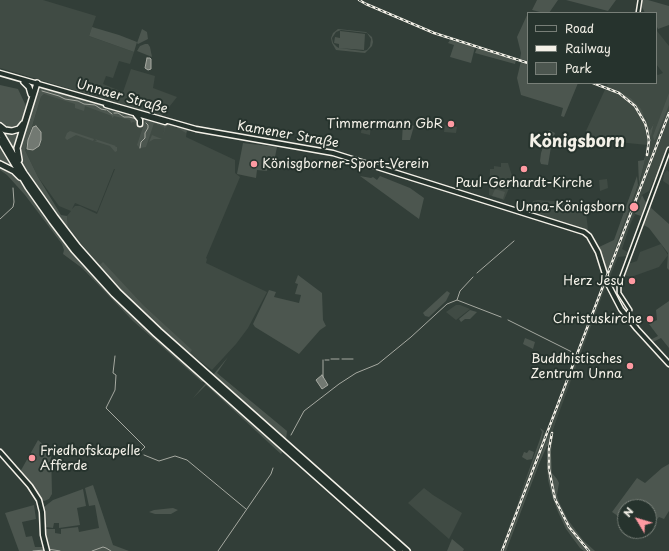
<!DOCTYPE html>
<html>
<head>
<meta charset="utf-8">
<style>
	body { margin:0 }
	#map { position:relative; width:669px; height:551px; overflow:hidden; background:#323e38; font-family:"Playpen Sans",sans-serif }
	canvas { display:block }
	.legend { position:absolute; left:527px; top:12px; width:130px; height:72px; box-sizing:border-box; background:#26332d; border:1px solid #787f78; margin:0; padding:5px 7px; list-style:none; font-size:12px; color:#f4f1e8 }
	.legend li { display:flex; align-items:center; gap:8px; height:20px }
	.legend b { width:20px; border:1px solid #787f78 }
	.north { position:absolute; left:617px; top:499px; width:40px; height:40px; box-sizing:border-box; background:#26332d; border:1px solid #787f78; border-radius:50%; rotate:308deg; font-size:11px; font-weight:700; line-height:16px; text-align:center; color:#f4f1e8 }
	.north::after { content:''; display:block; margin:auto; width:14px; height:18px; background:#ff9aa2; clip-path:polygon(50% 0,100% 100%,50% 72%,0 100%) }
</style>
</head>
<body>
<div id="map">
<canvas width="669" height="551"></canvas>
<ul class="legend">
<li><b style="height:5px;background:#26332d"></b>Road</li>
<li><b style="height:5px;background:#f4f1e8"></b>Railway</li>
<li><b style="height:11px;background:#4c564f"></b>Park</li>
</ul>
<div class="north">N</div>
</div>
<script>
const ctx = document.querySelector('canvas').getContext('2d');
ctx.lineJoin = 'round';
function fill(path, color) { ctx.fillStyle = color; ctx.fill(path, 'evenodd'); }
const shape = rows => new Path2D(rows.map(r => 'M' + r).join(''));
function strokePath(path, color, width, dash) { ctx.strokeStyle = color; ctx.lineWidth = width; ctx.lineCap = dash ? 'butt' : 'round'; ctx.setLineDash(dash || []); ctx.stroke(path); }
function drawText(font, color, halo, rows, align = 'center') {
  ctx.font = font + ' "Playpen Sans",sans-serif'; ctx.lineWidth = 4; ctx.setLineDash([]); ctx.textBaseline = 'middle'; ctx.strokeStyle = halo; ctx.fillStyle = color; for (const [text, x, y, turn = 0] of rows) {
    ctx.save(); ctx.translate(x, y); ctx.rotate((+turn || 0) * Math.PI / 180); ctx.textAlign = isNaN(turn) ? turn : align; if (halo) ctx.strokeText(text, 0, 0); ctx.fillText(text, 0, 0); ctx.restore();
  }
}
const built = shape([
	[0,0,43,0,96,16,89,36,134,52,130,64,119,61,113,78,106,76,103,84,123,92,131,69,155,76,153,88,177,97,162,116,0,68],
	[657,31,669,46,669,147,656,180,654,179,649,191,642,195,630,225,622,249,628,252,627,256,618,257,609,279,608,274,615,248,641,178,648,145,586,139,586,131,608,83,656,83,656,74,658,75,663,73,656,64,656,32],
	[609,86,631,98,645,117,650,130,654,123,651,136,644,120,634,104,622,93],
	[44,94,187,130,186,137,235,160,235,173,240,177,206,258,207,259,206,263,267,292,248,328,236,344,212,370,184,349,127,296,98,265,68,227,67,216,71,211,59,206,38,177,25,150,41,97],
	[114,169,115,169,97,214,80,206,75,206,72,209,75,203,97,212],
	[362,121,371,122,370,135,361,133],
	[445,125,457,127,456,133,444,132],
	[501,163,508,163,513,179,504,200,489,195,490,169,494,169,494,166,501,167],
	[667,170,669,172,669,185,663,181,664,174],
	[607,179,608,188,600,191,599,180],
	[538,200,585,203,588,230,587,232,579,228,530,214,533,201],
	[661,244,668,255,659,267,631,277,624,275,628,264,637,261,640,252],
	[604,282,606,286,604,291,556,421,552,433,548,431,550,424],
	[456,305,460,305,470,309,456,320,446,312],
	[547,433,549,434,504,551,501,551],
	[551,435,552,435,550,459,551,474,560,509,574,533,590,551,588,551,573,534,565,521,555,499,549,475,548,446],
	[424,488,433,495,462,513,449,539,408,503]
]);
const green = shape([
	[537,0,558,0,549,13,544,13,532,10],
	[566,0,616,0,608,11],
	[641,0,648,0,669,6,669,25,658,29,656,25,656,13,645,13,641,5],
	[528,13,528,61,520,59,521,53,517,37,528,13,530,13],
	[92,27,119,35,137,42,134,52,89,36],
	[142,29,147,32,148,39,138,44,137,43],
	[338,29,366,32,372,37,373,42,372,46,365,53,336,50,332,43,331,38,333,33],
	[341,30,367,33,371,39,370,46,367,50,363,51,339,48,364,50,365,34,340,31,340,38,335,37,334,43,339,44,339,48,337,47,333,43,332,38,336,32],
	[450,40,475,47,471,63,450,57,454,45,448,43],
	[145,44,148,44,150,47,152,57,137,51,140,46],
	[477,48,516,60,515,64,475,53],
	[521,61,528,64,528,83,578,83,564,117,561,116,563,108,521,95,517,78],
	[0,85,18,89,26,106,24,118,21,125,16,129,9,130,0,124],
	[608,85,631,98,641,109,650,130,654,123,651,137,644,120,634,104,622,93],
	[42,88,105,106,124,114,134,116,138,121,137,123,133,122,131,123,130,120,114,116,112,118,112,116,85,106,84,111,75,108,75,104,53,97,44,94,41,97,25,150,38,177,61,215,67,216,68,227,66,227,35,183,19,157,18,149,36,93],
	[669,93,669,105,655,140,654,140,653,136],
	[150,119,169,125,191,129,190,131,187,131,186,133,176,127,167,126,165,128,162,139,154,139,149,142,152,135,162,139,165,129,164,127,154,123,146,147,140,148,137,145,145,121],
	[403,122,414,126,410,140,402,140],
	[22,127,16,154,1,129,5,131],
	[549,130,555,133,552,141,548,165,541,164,540,161,541,153],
	[70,131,94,139,93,141,76,135,67,140,65,138,67,133],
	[95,139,116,146,115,147,117,147,117,151,115,152,110,146,94,141,97,141],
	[243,143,277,147,275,157,269,157,267,171,257,170,256,178,237,174],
	[0,145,14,170,0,163],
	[648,145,645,160,639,184,638,161,644,160],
	[0,165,13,172,19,179,46,218,84,266,135,319,204,381,202,382,133,321,82,268,63,254,64,250,62,244,25,195,7,175,0,170],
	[360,176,371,178,373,177,377,180,380,176,410,188,424,198,419,219],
	[637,176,638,185,615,248,608,274,604,260,599,247,614,240],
	[495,189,505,192,503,199,492,196],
	[642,195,646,203,641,216,635,214,630,226],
	[649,206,669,224,669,270,667,268,668,253,649,228,642,224],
	[103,262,143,305,192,350,190,353,184,349,127,296,99,266],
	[298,275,322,293,323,320,326,326,320,330,299,354,255,327,253,324,269,290,276,292,274,297,299,303,301,295,295,294,298,284,295,283],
	[447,291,450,293,446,301,429,317,425,316,423,313,424,312],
	[669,301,669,348,661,338,653,342,650,340,658,336,649,324,657,320,656,310],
	[470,310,477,312,470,319,465,319,461,322,459,319],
	[525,338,535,342,533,349,523,344],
	[228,357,217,373,287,431,286,440,213,375],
	[206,383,283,451,281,454,206,385,193,398],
	[540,428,544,431,541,442,517,504,540,439,542,432],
	[545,432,547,433,500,551,541,443],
	[549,434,551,435,548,446,547,446,539,464,506,551,504,551],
	[552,435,553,436,551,452,552,473,557,479,559,483,557,495,559,502,568,520,583,540,595,551,590,551,574,533,566,520,556,497,551,474,550,459],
	[38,440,51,451,52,494,49,499,42,502,38,493,20,472],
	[529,450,534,452,532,459,527,460,522,457,524,452,527,453],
	[547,462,548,462,551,487,559,509,573,534,588,551,584,551,580,548,566,529,558,512,552,496,548,480],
	[669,464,669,511,664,519,659,517,656,520,649,515,649,507,625,507,625,512,621,518,612,512,637,478,645,483,662,468],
	[93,485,113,545,129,551,49,551,47,544,45,529,55,529,55,533,61,534,61,529,78,527,79,532,99,528,95,505,89,506,85,488],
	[83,489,86,506,77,508,80,525,59,528,59,523,54,523,53,528,46,527,46,512,44,507,53,500],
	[34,505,36,519,22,522,26,537,32,536,35,547,43,547,45,551,19,551,5,513],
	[173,508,178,510,171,514,155,514,149,512,154,510],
	[452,539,464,549,463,551,447,551]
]);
const water = shape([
	[147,58,150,58,151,59,151,69,148,70,145,68,147,58],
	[36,126,41,132,41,140,39,146,33,150,27,149,28,140,33,127,36,126],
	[322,375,328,385,322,389,316,380,322,375]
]);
const stream = shape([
	[42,91,59,96,65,99,78,101,84,104,95,105,101,109,106,110],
	[107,110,112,114],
	[114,113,118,113,124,117,129,117,137,119],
	[140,148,141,142,145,138,145,133,148,128,148,125,146,123],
	[0,219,13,207,14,202,13,188],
	[477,273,514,241],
	[457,300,460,291,473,277],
	[508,320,572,352],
	[115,356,113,373,116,375,115,390,106,408,145,447,141,451],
	[331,359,339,359],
	[342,359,353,359],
	[325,360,329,360],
	[323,377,323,360],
	[291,435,304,411,339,384,356,373,378,364,411,337,447,304,457,300,501,317],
	[144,455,159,461,175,456,187,460,246,509],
	[48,549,60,551],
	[33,551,45,550],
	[92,551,103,547,106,548,111,551],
	[218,551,271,474,273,468]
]);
const minor = shape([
	[638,13,640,0],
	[626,315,630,310,619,293,619,284,669,149]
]);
const major = shape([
	[0,73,196,129,333,153,584,232,589,236,598,252,608,284,621,309,637,329,669,364],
	[106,105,165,122],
	[136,115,140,120,140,124],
	[0,452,30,486,39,500,42,512,43,535,47,551]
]);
const highway = shape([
	[24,82,29,87,31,94],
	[0,126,5,130,12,131,19,129,23,124],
	[0,132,24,173,55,217,78,247,118,292,159,331,407,551],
	[0,140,28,187,52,221,74,250,114,294,156,334,400,551],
	[19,160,17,148,37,83],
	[0,164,14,171,20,177]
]);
const rail = shape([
	[359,0,366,4,434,33,528,63],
	[593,83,619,93,635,106,645,123,647,130,649,140,647,155],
	[552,433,549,449,549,469,555,499,569,527,589,551],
	[502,551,669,113]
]);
const markers = [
	[451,124,4,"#ff9aa2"],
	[254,164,4,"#ff9aa2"],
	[524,169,4,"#ff9aa2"],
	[634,207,5,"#ff9aa2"],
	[632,281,4,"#ff9aa2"],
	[650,319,4,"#ff9aa2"],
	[630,366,4,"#ff9aa2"],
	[32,458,4,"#ff9aa2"]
];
const streetNames = [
	["Unnaer Straße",122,97,16],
	["Kamener Straße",288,135,10]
];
const poiNames = [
	["Timmermann GbR",443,124],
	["Könisgborner-Sport-Verein",262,164,"left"],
	["Paul-Gerhardt-Kirche",524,183,"center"],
	["Unna-Königsborn",625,207],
	["Herz Jesu",624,281],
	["Christuskirche",642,319],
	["Buddhistisches",622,359],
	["Zentrum Unna",622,374],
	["Friedhofskapelle",40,451,"left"],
	["Afferde",40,466,"left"]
];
const districtNames = [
	["Königsborn",577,142]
];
fill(built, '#404b44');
fill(green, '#4c564f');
fill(water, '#727972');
strokePath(water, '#a6a9a1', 1);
strokePath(stream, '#a6a9a1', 1);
strokePath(minor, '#f4f1e8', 5.5);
strokePath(major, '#f4f1e8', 7);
strokePath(highway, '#f4f1e8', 8);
strokePath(minor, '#26332d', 2.5);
strokePath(major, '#26332d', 4);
strokePath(highway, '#26332d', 5);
strokePath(rail, '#f4f1e8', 2.5);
strokePath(rail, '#26332d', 1, [3]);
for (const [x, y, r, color] of markers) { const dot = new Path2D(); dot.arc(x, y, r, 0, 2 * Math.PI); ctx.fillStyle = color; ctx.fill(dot); strokePath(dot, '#26332d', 1.5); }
drawText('13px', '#f4f1e8', '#26332d', streetNames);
drawText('13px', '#f4f1e8', '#26332d', poiNames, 'right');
drawText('bold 17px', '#f4f1e8', '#26332d', districtNames);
</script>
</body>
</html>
